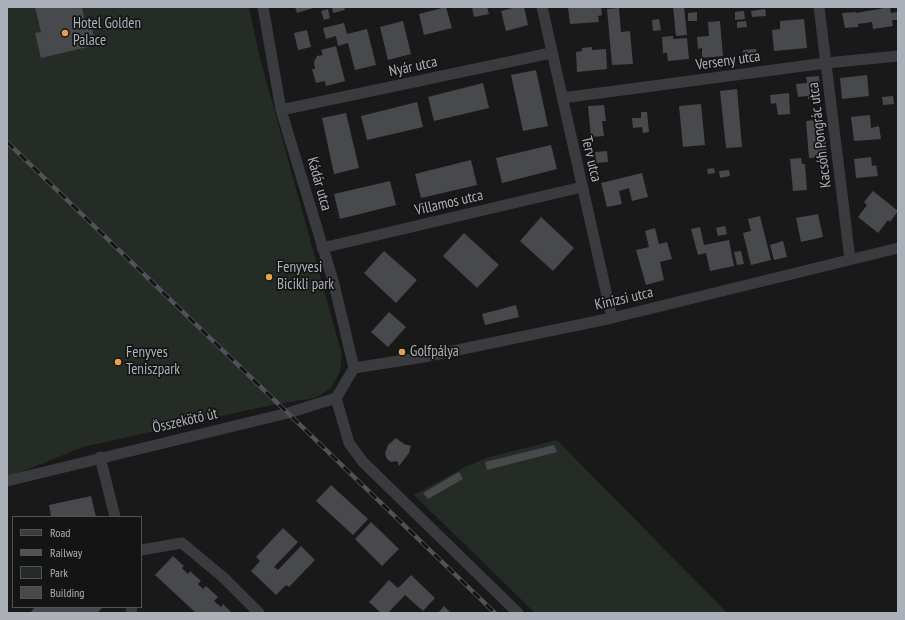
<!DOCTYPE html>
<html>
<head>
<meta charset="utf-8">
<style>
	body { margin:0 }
	#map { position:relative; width:905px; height:620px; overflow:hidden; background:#19191a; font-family:"PT Sans Narrow",sans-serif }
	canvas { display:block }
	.frame { position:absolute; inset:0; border:8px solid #acb1b9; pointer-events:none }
	.legend { position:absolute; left:12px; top:516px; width:130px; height:92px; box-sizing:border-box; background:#141415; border:1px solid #515357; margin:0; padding:5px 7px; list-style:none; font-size:12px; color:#acb1b9 }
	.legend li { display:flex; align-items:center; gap:8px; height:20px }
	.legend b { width:20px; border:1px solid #515357 }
</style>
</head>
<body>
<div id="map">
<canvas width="905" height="620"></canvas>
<div class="frame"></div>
<ul class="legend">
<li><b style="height:5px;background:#3a3b3f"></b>Road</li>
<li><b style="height:5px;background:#515358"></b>Railway</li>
<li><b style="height:11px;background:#252c25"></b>Park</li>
<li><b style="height:11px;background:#48494d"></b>Building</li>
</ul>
</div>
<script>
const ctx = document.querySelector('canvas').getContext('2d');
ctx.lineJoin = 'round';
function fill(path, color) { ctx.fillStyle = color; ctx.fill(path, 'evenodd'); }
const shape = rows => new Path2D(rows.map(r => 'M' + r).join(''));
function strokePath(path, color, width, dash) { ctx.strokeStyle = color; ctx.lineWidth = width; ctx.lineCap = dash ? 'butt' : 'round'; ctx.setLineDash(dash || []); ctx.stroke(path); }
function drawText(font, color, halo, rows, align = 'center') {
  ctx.font = font + ' "PT Sans Narrow",sans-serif'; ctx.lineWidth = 3.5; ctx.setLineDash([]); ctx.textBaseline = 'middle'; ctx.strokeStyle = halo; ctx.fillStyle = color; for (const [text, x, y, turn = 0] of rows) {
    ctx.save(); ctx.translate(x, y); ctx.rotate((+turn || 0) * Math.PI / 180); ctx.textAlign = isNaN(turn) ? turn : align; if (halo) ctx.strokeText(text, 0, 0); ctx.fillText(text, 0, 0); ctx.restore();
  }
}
const green = shape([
	[7,7,249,7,260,58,342,355,340,372,331,388,315,398,271,405,83,447,7,478],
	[557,440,727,613,535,613,414,495,465,467,489,457]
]);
const building = shape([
	[35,7,82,7,85,22,90,21,96,45,41,58,35,33,41,32],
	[295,7,313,7,313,8,297,13],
	[332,7,344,7,345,10,333,13],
	[446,7,452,28,424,35,419,14],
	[472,7,487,7,489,14,474,17],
	[516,7,524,7,528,25,506,31,501,11],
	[568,7,601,7,602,15,598,16,599,22,570,24],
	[673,7,684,7,687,35,676,36],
	[890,7,891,13,898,12,898,20,892,20,893,26,873,29,872,22,858,24,858,27,845,28,842,13,856,12,856,13],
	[619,8,621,32,630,31,633,64,612,65,607,9],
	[328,9,330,18,324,20,321,11],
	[765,9,766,16,752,17,751,11],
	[744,11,745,19,735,20,735,12],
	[697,12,697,21,688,21,688,13],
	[659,19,661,30,653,31,652,20],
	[804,19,807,48,774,51,772,30,780,29,780,21],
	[403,21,411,54,388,60,380,27],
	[720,21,723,56,702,58,702,48,698,49,697,37,709,36,708,22],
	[746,21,747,27,737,28,737,22],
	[344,23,347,34,367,29,376,65,355,70,348,43,338,46,336,36,326,39,323,28],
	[307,30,311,47,298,50,294,33],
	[673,36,673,39,687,38,689,59,668,61,667,53,663,53,662,37],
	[336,46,345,81,326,86,325,81,316,83,312,69,315,69,314,62,317,56,323,55,321,50],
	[592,47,592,50,606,49,607,69,577,72,576,52,582,51,582,48],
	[756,49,757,60,744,61,743,50],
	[536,70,548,126,523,131,511,75],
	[867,75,869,96,842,99,840,78],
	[819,76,821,98,808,99,808,96,798,97,796,84,807,83,806,77],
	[483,83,489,108,434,121,428,97],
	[737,89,742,147,726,148,720,91],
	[789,93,790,114,778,115,776,103,771,104,770,95],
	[893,96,894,104,883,105,882,97],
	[417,102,423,127,367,140,361,116],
	[701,104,705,145,683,147,679,106],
	[604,105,606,121,602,121,604,136,591,137,588,106],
	[641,112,647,112,649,132,643,133,642,127,633,128,632,118,641,118],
	[346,113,359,168,334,174,322,118],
	[870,115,871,128,879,126,881,139,854,141,851,117],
	[823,119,827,156,809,158,806,121],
	[551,145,557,169,502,183,496,158],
	[607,151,608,162,596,163,595,152],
	[871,157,872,166,876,165,878,176,856,178,854,159],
	[801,158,802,164,805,164,807,190,793,191,790,159],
	[471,160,477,185,421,198,415,174],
	[714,168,715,173,708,174,707,169],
	[729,170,730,176,720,178,719,171],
	[642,173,648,197,632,201,629,188,619,191,622,204,607,207,601,183],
	[390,181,396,205,340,219,334,194],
	[873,191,898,211,890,222,888,220,878,233,858,217,867,205,864,202],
	[818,214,823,237,801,242,796,218],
	[760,216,771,260,751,265,743,233,751,231,748,219],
	[541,217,574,248,553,271,520,241],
	[725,226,727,234,718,236,716,228],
	[700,227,704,245,729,240,734,266,710,271,706,253,698,255,691,229],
	[655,228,659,244,667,242,672,259,660,262,664,280,646,285,636,250,649,247,645,231],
	[464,233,499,265,477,288,443,256],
	[783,241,787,257,774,260,770,245],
	[384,251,417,280,396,303,364,273],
	[741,251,744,264,737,265,734,252],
	[516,305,519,317,485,325,482,314],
	[389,312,406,327,388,347,371,332],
	[396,438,404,444,411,446,409,453,399,466,397,461,391,462,387,459,385,453,388,445],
	[554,445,557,452,487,470,485,462],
	[459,472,463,479,428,499,423,493],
	[331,485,368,519,353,535,316,501],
	[91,496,96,517,51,517,49,505],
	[371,522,399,549,382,566,355,539],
	[283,528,298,542,274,567,278,570,301,546,315,560,289,587,286,585,276,595,251,571,260,561,256,557],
	[173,556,184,566,182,568,188,574,190,571,201,581,198,584,203,589,206,586,218,597,214,601,221,607,223,604,232,613,196,613,155,575],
	[411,575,435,598,423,611,405,595,388,613,381,613,369,602,389,580,398,588],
	[444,606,451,613,438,613],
	[35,607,103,607,97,613,30,613]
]);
const minor = shape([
	[263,7,281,110,334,284,354,368],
	[542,7,612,318],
	[819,7,850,259],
	[562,98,826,63,898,56],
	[281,110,551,53],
	[322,248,582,187],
	[354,368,424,357,612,318,898,248],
	[336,398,349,443,363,462,518,613],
	[100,457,115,517],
	[7,481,288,413,336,398,354,368],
	[141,550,182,543,224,578,259,613],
	[131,613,132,607]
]);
const rail = shape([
	[7,142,495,613]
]);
const markers = [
	[65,33,4,"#e1a44a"],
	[269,277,4,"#e1a44a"],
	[402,352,4,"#e1a44a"],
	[118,362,4,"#e1a44a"]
];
const poiNames = [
	["Hotel Golden",73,24],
	["Palace",73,41],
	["Fenyvesi",277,268],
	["Bicikli park",277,285],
	["Golfpálya",410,352],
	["Fenyves",126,353],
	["Teniszpark",126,370]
];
const streetNames = [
	["Verseny utca",728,61,-8],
	["Nyár utca",413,67,-12],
	["Kacsóh Pongrác utca",820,135,-97],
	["Terv utca",591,159,77],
	["Kádár utca",319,184,74],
	["Villamos utca",449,203,-13],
	["Kinizsi utca",624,299,-13],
	["Összekötő út",185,421,-13]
];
fill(green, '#252c25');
fill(building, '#48494d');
strokePath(minor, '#3a3b3f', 11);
strokePath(rail, '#515358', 4.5);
strokePath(rail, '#141415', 3, [9]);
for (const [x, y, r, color] of markers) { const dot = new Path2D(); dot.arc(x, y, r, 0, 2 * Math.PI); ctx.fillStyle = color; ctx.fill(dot); strokePath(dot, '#141415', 1.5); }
drawText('15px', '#acb1b9', '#141415', poiNames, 'left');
drawText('15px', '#acb1b9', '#141415', streetNames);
</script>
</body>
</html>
